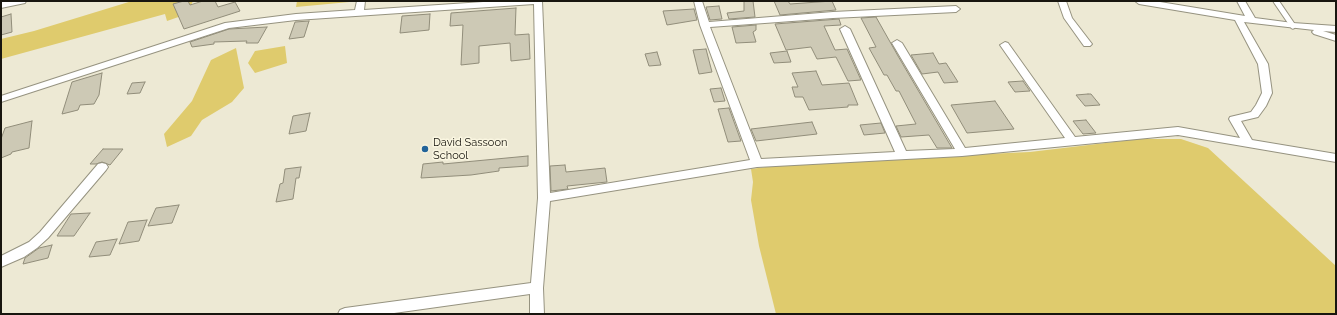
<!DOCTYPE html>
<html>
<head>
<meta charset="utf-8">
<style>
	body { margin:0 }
	#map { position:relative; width:1337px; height:315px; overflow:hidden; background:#ede9d4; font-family:Raleway,sans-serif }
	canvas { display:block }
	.frame { position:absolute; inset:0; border:2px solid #18160f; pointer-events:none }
</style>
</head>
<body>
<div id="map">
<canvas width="1337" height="315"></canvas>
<div class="frame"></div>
</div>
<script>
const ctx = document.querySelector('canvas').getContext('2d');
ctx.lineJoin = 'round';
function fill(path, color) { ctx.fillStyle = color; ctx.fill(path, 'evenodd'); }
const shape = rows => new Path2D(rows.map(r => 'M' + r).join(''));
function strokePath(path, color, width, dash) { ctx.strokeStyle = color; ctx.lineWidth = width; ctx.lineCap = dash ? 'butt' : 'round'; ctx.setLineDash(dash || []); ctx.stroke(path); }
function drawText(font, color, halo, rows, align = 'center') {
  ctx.font = font + ' Raleway,sans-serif'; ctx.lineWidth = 3; ctx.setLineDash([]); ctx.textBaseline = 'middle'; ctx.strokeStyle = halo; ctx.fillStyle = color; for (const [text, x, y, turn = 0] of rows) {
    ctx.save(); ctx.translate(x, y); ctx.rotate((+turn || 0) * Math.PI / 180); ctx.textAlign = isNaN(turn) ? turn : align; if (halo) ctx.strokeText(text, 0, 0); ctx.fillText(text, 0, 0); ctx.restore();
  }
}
const water = shape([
	[132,1,193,1,187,14,167,21,165,14,1,59,1,39,34,31],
	[297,1,360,1,296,7],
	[285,46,287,63,255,73,248,63,255,51],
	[236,48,244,88,232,102,202,120,191,136,167,147,164,134,192,101,211,60],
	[1139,139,1181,139,1208,148,1336,266,1336,314,776,314,759,246,751,200,753,182,751,169,795,163,1030,152]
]);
const building = shape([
	[184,1,188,1,190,5,203,1,215,1,218,7,235,2,240,11,184,29,173,4,184,1],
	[744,1,753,1,755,17,729,19,727,13,744,11,744,1],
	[774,1,788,1,790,4,832,1,836,10,780,15,774,1],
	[719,6,722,19,710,20,706,7,719,6],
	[516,8,515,35,529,34,530,59,511,61,510,43,479,46,479,63,461,65,463,25,450,26,451,13,516,8],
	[694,9,697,20,667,25,663,11,694,9],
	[11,14,12,32,1,35,1,17,11,14],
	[430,14,429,30,400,33,402,16,430,14],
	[876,17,898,56,952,148,937,148,929,135,901,137,896,126,916,124,899,91,896,91,887,75,884,75,869,48,876,47,861,18,876,17],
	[839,19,841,25,824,26,835,50,847,49,861,80,848,81,836,57,817,59,811,47,786,50,775,24,839,19],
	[309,21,304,37,289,39,295,22,309,21],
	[756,25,756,30,753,32,756,42,736,43,732,27,756,25],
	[267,27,258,43,246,43,247,41,214,42,214,44,192,47,190,42,229,29,267,27],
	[706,49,712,72,699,74,693,50,706,49],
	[787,51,791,62,774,63,770,53,787,51],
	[657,52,661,65,649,66,645,54,657,52],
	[933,53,939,64,946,63,958,82,944,83,938,72,922,74,911,55,933,53],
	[816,71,822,85,849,83,858,105,848,105,848,107,809,110,803,97,795,97,792,87,798,87,792,73,816,71],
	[102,73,99,95,94,104,80,105,78,110,62,114,72,82,102,73],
	[1023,81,1030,91,1015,92,1008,82,1023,81],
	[145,82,140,93,127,94,132,83,145,82],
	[721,88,725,101,714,102,710,89,721,88],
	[1088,94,1091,94,1100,105,1085,106,1076,95,1088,94],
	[995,101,1014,129,967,133,951,105,995,101],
	[729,108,741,141,728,142,718,109,729,108],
	[310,113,306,131,289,134,293,116,310,113],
	[1086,120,1096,133,1083,134,1073,121,1086,120],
	[32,121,29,148,12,152,11,154,1,158,1,139,5,128,32,121],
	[812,122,817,134,756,141,751,129,812,122],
	[881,123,885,133,864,135,860,125,881,123],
	[103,149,123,149,110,165,102,162,96,164,90,164,103,149],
	[528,156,528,166,499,168,499,171,471,175,421,178,423,164,443,162,443,164,528,156],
	[565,165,566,172,605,168,607,182,567,186,568,189,551,191,550,166,565,165],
	[301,167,299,178,296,178,293,199,276,202,280,184,283,183,285,169,301,167],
	[179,205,172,223,148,226,156,208,179,205],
	[90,213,74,236,57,236,71,214,90,213],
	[147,220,139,241,119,244,128,222,147,220],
	[117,239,110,255,89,257,96,242,117,239],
	[52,245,48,258,23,264,25,258,39,248,52,245]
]);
const lane = shape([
	[1276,1,1293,26]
]);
const street = shape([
	[8,1,26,1,25,3,1,8,1,2,8,1],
	[357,1,365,1,364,10,498,1,542,1,550,193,750,160,700,25,694,1,702,1,709,22,833,12,956,6,960,9,956,12,833,18,710,27,761,159,895,152,840,29,845,26,850,29,906,151,955,149,892,43,897,40,902,43,965,148,1065,138,1000,45,1005,42,1008,43,1075,137,1178,127,1240,138,1229,119,1230,117,1251,112,1256,105,1262,93,1258,64,1235,20,1139,4,1135,1,1154,1,1245,16,1237,1,1245,1,1255,18,1293,23,1336,26,1336,32,1323,31,1336,35,1336,41,1314,34,1312,32,1314,30,1244,22,1268,64,1272,93,1266,106,1258,117,1241,121,1252,140,1336,154,1336,162,1178,135,962,156,757,167,550,201,543,288,544,314,530,314,530,294,387,314,338,314,340,310,345,308,531,283,538,198,534,4,296,20,229,28,1,102,1,96,225,23,296,14,355,10,357,1],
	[1058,1,1066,1,1072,18,1092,44,1090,46,1084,46,1064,18,1058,1],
	[102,163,106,164,108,167,106,170,48,238,37,248,24,257,1,267,1,256,29,242,40,232,98,164,102,163]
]);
const markers = [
	[425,149,4,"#226399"]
];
const poiNames = [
	["David Sassoon",433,143],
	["School",433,156]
];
fill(water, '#dfcb6d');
fill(building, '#cdc9b5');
strokePath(building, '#918d7a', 1);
strokePath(lane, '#969380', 7);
strokePath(street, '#969380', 2);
strokePath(lane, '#fff', 5);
fill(street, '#fff');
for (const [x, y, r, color] of markers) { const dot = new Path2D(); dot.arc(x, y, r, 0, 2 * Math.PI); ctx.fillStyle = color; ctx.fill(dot); strokePath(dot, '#faf6e1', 1.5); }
drawText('11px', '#18160f', '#faf6e1', poiNames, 'left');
</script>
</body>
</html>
